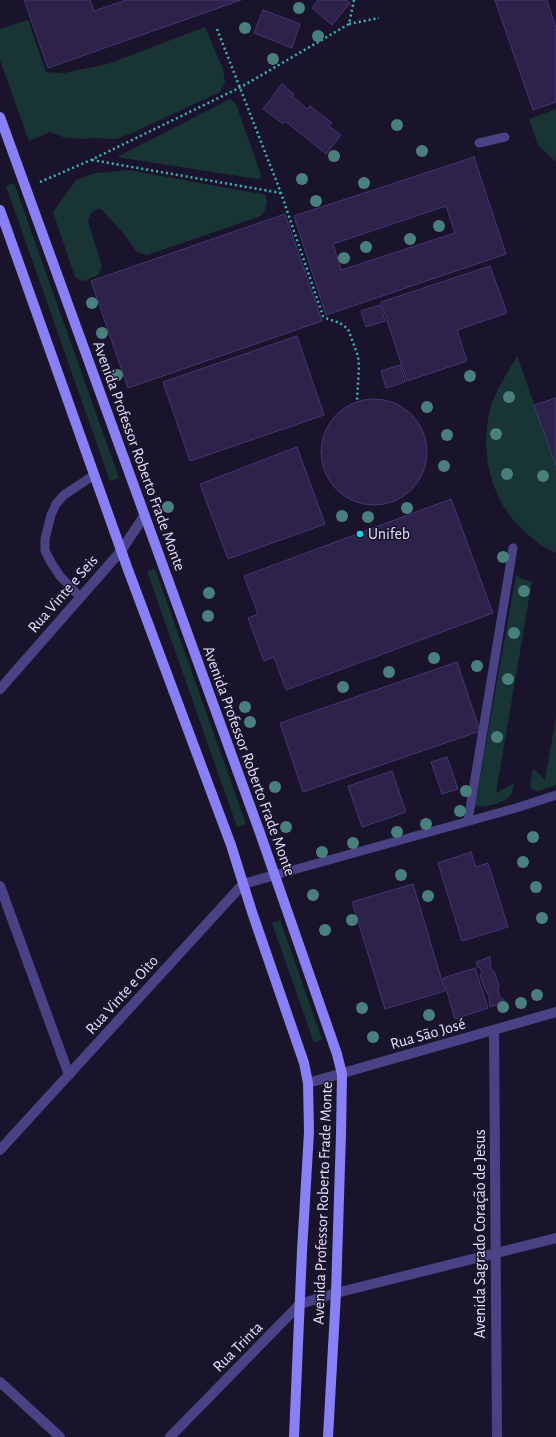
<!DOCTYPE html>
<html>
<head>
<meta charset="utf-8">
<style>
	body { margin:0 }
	canvas { display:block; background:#19142b }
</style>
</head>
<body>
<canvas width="556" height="1437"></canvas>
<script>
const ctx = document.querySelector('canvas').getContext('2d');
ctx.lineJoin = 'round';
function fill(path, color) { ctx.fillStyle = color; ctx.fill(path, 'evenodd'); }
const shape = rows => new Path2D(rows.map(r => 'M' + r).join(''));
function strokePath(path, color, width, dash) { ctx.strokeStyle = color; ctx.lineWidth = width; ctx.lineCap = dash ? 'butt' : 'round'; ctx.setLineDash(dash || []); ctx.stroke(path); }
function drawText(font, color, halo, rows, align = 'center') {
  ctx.font = font + ' "Alegreya Sans",sans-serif'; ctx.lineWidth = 3; ctx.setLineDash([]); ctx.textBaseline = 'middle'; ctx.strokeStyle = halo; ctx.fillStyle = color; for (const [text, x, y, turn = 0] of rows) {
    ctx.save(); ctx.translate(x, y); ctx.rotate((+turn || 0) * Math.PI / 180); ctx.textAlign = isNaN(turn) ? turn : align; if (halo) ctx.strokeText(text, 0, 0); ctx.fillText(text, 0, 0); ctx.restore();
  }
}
const green = shape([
	[28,20,46,72,64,73,108,64,205,27,223,69,225,83,220,92,132,133,116,139,93,138,80,139,63,137,50,132,29,141,0,60,0,29],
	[230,99,236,104,261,175,261,178,257,179,117,157],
	[556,109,556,162,538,145,529,119],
	[129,170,266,195,267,202,265,210,261,216,147,255,137,252,124,234,101,209,95,210,91,213,88,221,102,267,98,275,84,281,79,280,75,277,53,212,76,180,95,173],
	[14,183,119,478,110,481,6,186],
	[517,356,556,466,556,553,542,546,526,533,512,519,501,502,493,484,488,465,486,445,487,425,491,405,499,387],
	[155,569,246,824,237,827,147,571],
	[516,575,524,580,532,581,496,793,514,783,512,793,507,799,496,804,483,807,475,805],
	[556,717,556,785,538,791,534,790,530,786,533,768,545,780],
	[280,920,322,1039,314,1043,272,923]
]);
const building = shape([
	[24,0,90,0,94,11,126,0,241,0,48,68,24,0],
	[318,0,346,0,350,3,332,25,312,8,318,0],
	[495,0,547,0,556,28,556,102,533,110,495,0],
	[263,10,300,24,292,48,254,33,263,10],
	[282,84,294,94,292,96,307,109,310,106,332,123,329,126,341,135,326,154,285,121,283,124,263,109,282,84],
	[474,157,506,254,326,315,294,216,474,157],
	[446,206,455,233,341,270,333,244,446,206],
	[285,214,322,321,128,388,91,281,285,214],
	[490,266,507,313,457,330,467,361,407,381,381,302,490,266],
	[380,305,385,321,366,327,361,311,380,305],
	[297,336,324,415,190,461,163,382,297,336],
	[400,365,405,382,386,388,381,371,400,365],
	[556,398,556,466,534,405,556,398],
	'321 452a53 53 0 1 1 106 0a53 53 0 1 1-106 0Z',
	[297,447,325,524,228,559,200,484,297,447],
	[451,499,493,613,286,690,274,657,264,661,248,618,258,614,244,576,451,499],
	[457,662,480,731,303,792,280,723,457,662],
	[447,757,458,789,442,794,431,762,447,757],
	[392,771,406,812,362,827,348,786,392,771],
	[471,852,476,867,488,863,508,927,462,941,438,863,471,852],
	[413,884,445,991,385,1009,352,902,413,884],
	[490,957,491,969,494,971,499,986,498,991,500,997,504,1000,504,1002,490,1007,489,995,486,992,480,975,482,973,480,968,477,966,476,962,490,957],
	[475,968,488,1008,455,1019,443,978,475,968]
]);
const path = shape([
	[349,24,379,18],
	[217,29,281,193,323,316,328,319,340,323,348,329,358,356,359,366,357,401],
	[92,160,281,193],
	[40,182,91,160,241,87,349,24,354,0]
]);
const service = shape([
	[479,143,505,137],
	[80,597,60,576,52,564,45,551,45,539,51,515,56,504,64,495,94,475],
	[468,821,513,548],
	[275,875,516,808,556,795]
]);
const minor = shape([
	[0,689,121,551,144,516],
	[0,886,69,1075],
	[494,1030,497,1437],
	[308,1083,556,1012],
	[0,1150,243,884,275,875],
	[0,1382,60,1437],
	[170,1437,300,1304,336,1293,556,1238]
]);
const secondary = shape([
	[0,117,260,833,337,1054,342,1074,341,1134,336,1293,328,1437],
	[0,210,127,567,231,845,252,912,304,1063,308,1083,309,1132,302,1251,294,1437]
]);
const trees = [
	[299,8],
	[245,28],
	[318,36],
	[273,59],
	[397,125],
	[422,151],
	[334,156],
	[302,179],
	[364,183],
	[316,201],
	[439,226],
	[410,239],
	[366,247],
	[344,258],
	[92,303],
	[102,333],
	[117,375],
	[470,376],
	[509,397],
	[427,407],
	[496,434],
	[447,435],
	[444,466],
	[507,474],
	[543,476],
	[168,507],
	[407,508],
	[342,516],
	[368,517],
	[503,557],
	[524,591],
	[209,593],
	[208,616],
	[514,633],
	[434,658],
	[477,666],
	[389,672],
	[508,679],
	[343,687],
	[245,707],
	[250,722],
	[497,737],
	[275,787],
	[466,791],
	[460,811],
	[426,824],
	[286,827],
	[397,832],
	[533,837],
	[353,843],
	[322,852],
	[523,862],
	[401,875],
	[536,887],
	[313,895],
	[428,896],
	[542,918],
	[352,920],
	[325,930],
	[537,995],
	[521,1003],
	[503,1007],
	[362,1008],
	[429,1015],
	[373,1037]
];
const markers = [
	[360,534,4,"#1ecfeb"]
];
const streetNames = [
	["Avenida Professor Roberto Frade Monte",139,456,70],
	["Rua Vinte e Seis",63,594,-49],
	["Avenida Professor Roberto Frade Monte",249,761,70],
	["Rua Vinte e Oito",122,995,-48],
	["Rua São José",428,1034,-16],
	["Avenida Professor Roberto Frade Monte",323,1203,-88],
	["Avenida Sagrado Coração de Jesus",480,1234,-90],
	["Rua Trinta",238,1347,-45]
];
const poiNames = [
	["Unifeb",368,534]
];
fill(green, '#183435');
fill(building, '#2c224a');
strokePath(building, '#453674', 1);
strokePath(path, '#3cb5b2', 2.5, [2, 3]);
strokePath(service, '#494386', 9);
strokePath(minor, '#494386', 10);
strokePath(secondary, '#8880f4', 10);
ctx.fillStyle = '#49807e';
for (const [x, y] of trees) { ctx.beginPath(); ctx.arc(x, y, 6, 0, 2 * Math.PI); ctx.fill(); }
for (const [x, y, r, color] of markers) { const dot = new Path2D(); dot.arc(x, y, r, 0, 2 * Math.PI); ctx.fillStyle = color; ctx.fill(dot); strokePath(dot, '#19142b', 1.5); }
drawText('16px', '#e5e1fc', '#19142b', streetNames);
drawText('16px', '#e5e1fc', '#19142b', poiNames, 'left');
</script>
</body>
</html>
